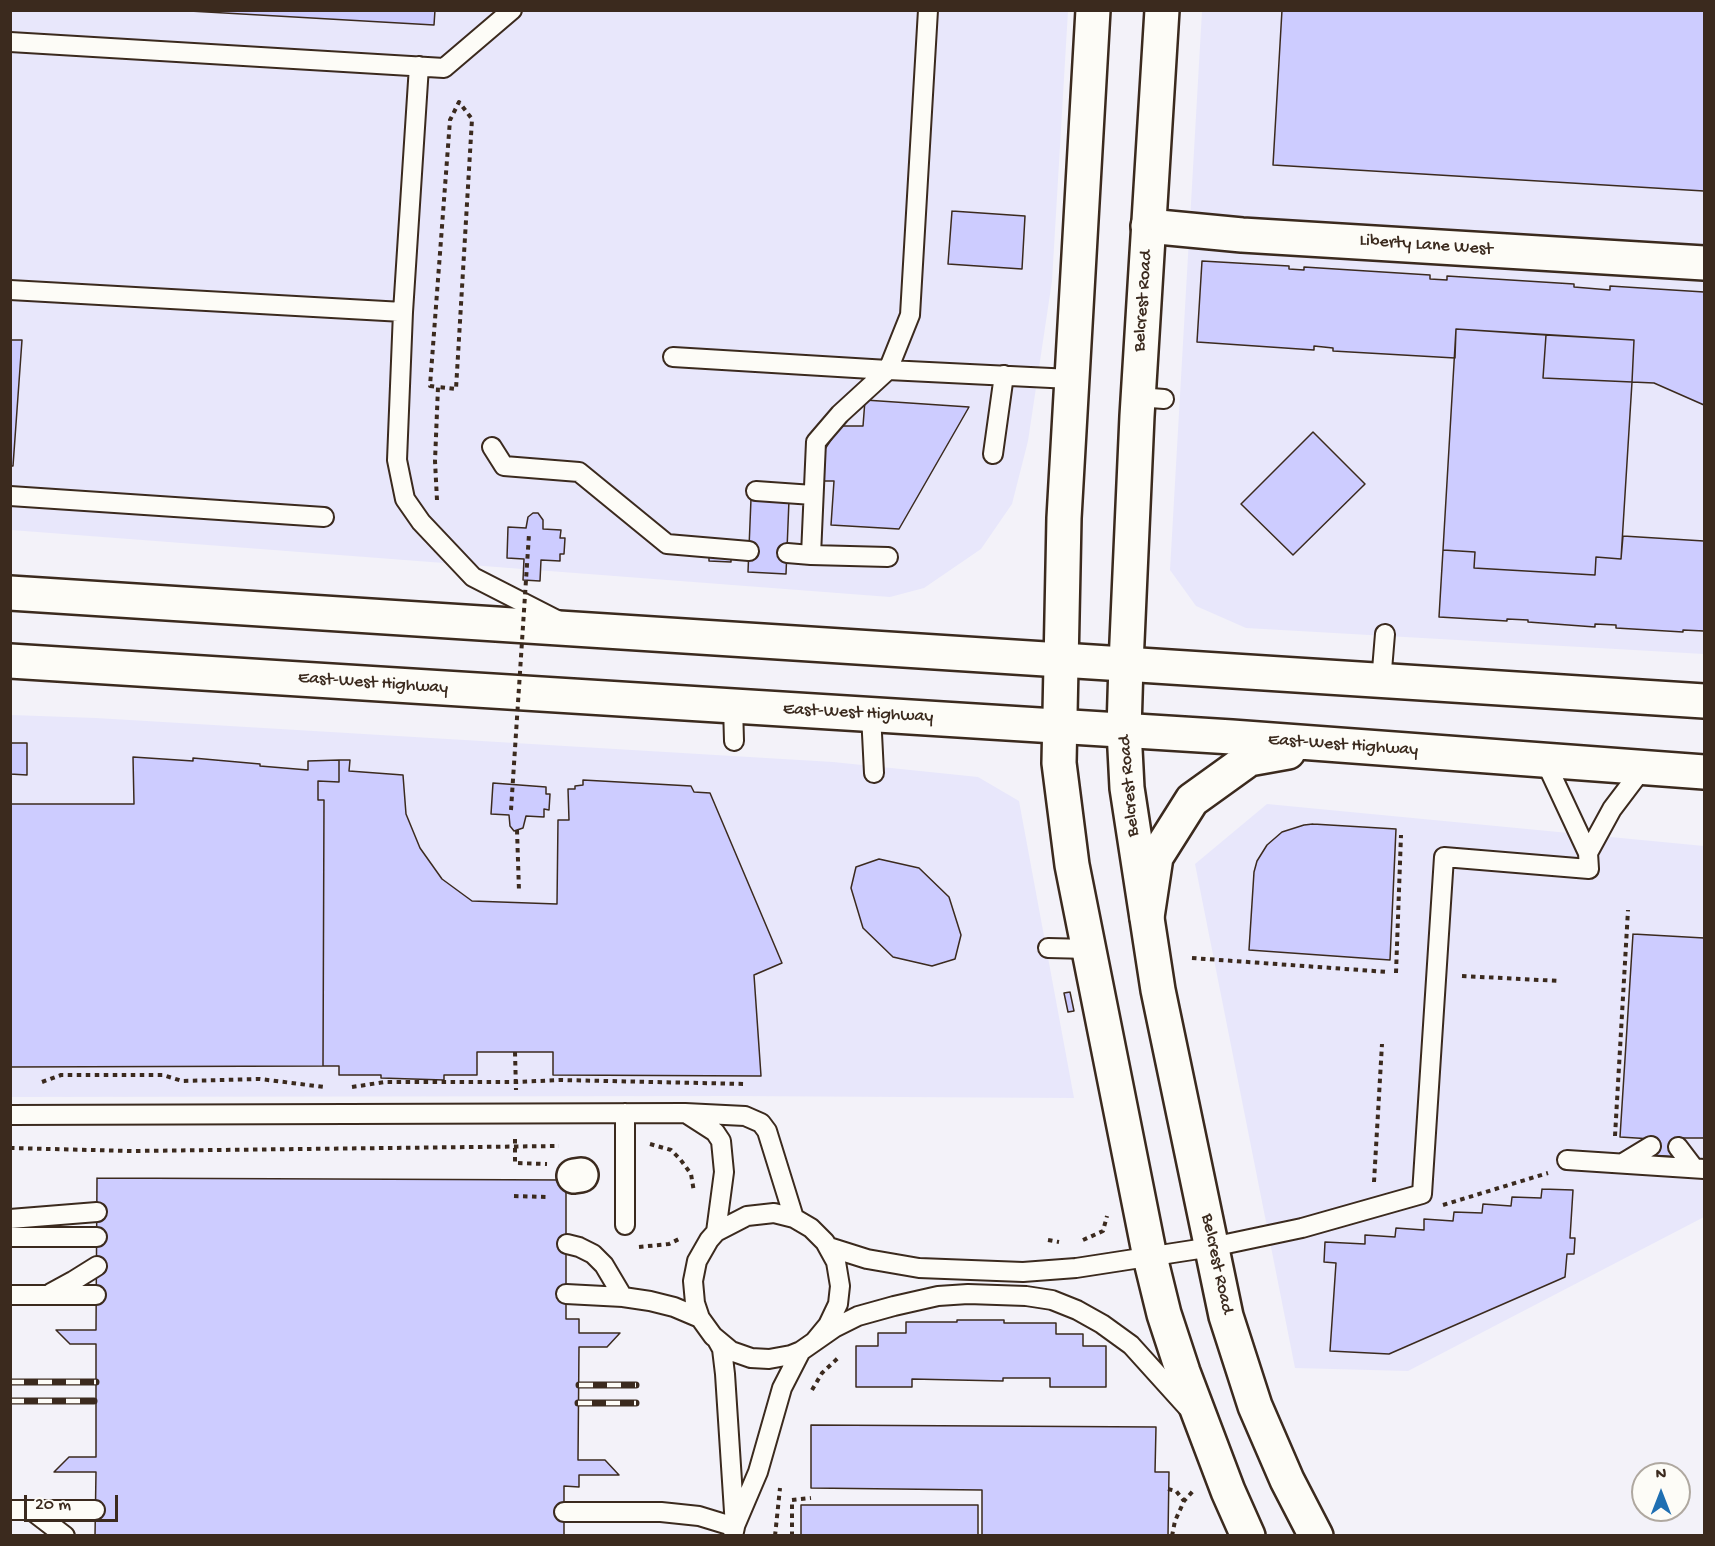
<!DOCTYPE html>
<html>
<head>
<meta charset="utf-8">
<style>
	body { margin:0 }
	#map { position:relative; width:1715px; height:1546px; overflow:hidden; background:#f3f2f9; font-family:"Gochi Hand",sans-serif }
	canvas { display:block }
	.frame { position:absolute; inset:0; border:12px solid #3b2a1e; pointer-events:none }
	.north { position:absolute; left:1631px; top:1462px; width:60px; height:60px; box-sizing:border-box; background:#fdfcf7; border:2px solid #afa8a0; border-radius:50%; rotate:0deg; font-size:16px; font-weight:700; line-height:24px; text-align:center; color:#3b2a1e }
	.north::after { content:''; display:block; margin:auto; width:21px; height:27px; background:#1f6fb2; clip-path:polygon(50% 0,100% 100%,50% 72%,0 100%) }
	.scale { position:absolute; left:24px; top:1495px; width:94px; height:27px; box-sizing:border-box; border:3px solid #3b2a1e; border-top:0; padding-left:8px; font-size:18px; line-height:21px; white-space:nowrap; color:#3b2a1e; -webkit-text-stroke:4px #fdfcf7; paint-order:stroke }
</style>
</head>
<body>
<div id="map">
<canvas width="1715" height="1546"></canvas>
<div class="frame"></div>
<div class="north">N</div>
<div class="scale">20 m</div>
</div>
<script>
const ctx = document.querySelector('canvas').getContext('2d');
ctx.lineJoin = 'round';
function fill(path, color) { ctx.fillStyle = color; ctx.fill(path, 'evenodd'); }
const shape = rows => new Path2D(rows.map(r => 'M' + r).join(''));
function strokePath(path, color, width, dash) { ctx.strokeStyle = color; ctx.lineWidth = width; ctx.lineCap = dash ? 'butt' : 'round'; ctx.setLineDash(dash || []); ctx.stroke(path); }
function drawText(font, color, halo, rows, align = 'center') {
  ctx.font = font + ' "Gochi Hand",sans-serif'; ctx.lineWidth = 4.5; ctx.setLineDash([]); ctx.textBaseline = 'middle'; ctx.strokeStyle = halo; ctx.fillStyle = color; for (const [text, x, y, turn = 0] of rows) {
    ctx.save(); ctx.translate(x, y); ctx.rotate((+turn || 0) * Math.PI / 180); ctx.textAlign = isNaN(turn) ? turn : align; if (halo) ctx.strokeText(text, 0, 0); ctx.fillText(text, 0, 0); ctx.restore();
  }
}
const built = shape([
	[10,11,1068,11,1052,281,1028,441,1012,504,981,549,924,588,890,597,11,530],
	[1202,11,1704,11,1704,654,1246,628,1196,606,1170,570],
	[11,715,96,718,833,762,978,777,1019,801,1074,1098,732,1096,11,1097],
	[1267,804,1704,846,1704,1217,1408,1371,1295,1368,1195,864]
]);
const building = shape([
	[172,10,435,10,434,25,172,10],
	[1282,10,1704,10,1704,191,1273,165,1282,10],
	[952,211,1025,216,1022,269,948,264,952,211],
	[1202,261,1289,266,1289,269,1304,270,1304,267,1430,275,1430,279,1447,280,1447,276,1574,284,1574,287,1610,290,1610,286,1704,292,1704,405,1654,383,1632,382,1634,340,1456,329,1455,358,1333,351,1333,348,1314,346,1314,350,1197,342,1202,261],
	[1456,329,1546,335,1543,378,1632,382,1621,559,1596,557,1595,575,1474,568,1475,552,1443,550,1456,329],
	[1546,335,1634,340,1632,382,1543,378,1546,335],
	[10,340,22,340,13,466,10,466,10,340],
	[865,400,969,407,899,529,831,525,834,481,823,481,825,449,840,426,863,426,865,400],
	[1313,432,1365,484,1293,555,1241,504,1313,432],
	[751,499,789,500,786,574,748,572,751,499],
	[533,513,538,513,543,520,543,529,561,530,560,538,565,538,564,554,560,554,560,561,541,560,540,581,523,580,524,559,507,558,508,527,526,528,528,517,533,513],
	[1623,536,1704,541,1704,633,1704,631,1683,630,1683,632,1616,628,1616,625,1595,624,1595,627,1528,622,1528,620,1507,619,1507,621,1439,617,1443,550,1475,552,1474,568,1595,575,1596,557,1621,559,1623,536],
	[709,549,731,550,731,562,709,561,709,549],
	[10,743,27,743,27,775,10,774,10,743],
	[133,757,193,761,193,758,260,764,260,766,308,770,308,761,339,760,339,782,318,781,318,800,324,800,323,1066,10,1067,10,804,134,804,133,757],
	[339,760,350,760,349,771,403,775,406,814,420,848,442,879,472,901,557,904,558,820,569,820,568,789,575,789,575,786,583,785,583,780,691,786,694,792,710,793,782,963,754,975,761,1076,553,1075,553,1052,477,1052,477,1075,444,1075,444,1080,381,1078,381,1075,339,1075,339,1066,323,1066,324,800,318,800,318,781,339,782,339,760],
	[493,783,546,787,546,794,550,794,549,810,544,809,544,817,526,816,523,828,514,831,510,826,509,815,491,814,493,783],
	[1313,824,1396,829,1390,960,1249,950,1254,872,1257,861,1267,845,1282,832,1304,825,1313,824],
	[879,859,919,868,949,897,961,935,955,959,932,966,893,957,863,928,851,888,856,867,879,859],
	[1633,934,1704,938,1704,1138,1679,1138,1678,1157,1651,1155,1652,1139,1620,1137,1633,934],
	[1070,992,1074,1011,1068,1012,1064,993,1070,992],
	[97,1178,566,1180,566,1319,579,1319,579,1333,620,1333,607,1347,579,1347,578,1460,605,1460,619,1475,579,1475,579,1487,564,1486,564,1536,95,1536,96,1472,54,1472,69,1457,96,1457,96,1344,70,1344,56,1330,96,1330,97,1178],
	[1542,1189,1573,1190,1570,1238,1575,1238,1574,1254,1567,1254,1565,1277,1389,1354,1330,1351,1336,1263,1324,1262,1325,1242,1365,1244,1365,1235,1395,1237,1396,1228,1424,1230,1424,1219,1453,1221,1454,1212,1482,1213,1483,1204,1511,1206,1512,1197,1541,1198,1542,1189],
	[957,1320,1004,1320,1004,1323,1056,1323,1056,1334,1083,1334,1083,1346,1106,1346,1106,1387,1050,1387,1050,1378,1003,1378,1003,1381,912,1379,912,1387,856,1387,856,1346,878,1346,878,1333,906,1333,906,1322,957,1322,957,1320],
	[811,1425,1156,1427,1155,1472,1169,1472,1168,1536,982,1536,982,1490,811,1488,811,1425],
	[801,1505,978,1505,978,1536,801,1536,801,1505]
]);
const path = shape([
	[437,500,435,461,438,387,430,386,450,120,459,102,472,119,456,389,438,387],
	[517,830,519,891],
	[1192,958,1388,972],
	[1396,973,1401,835],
	[1462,976,1560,981],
	[515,1052,516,1090],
	[42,1082,61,1075,163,1075,182,1081,260,1079,324,1087],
	[352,1087,385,1082,516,1082,560,1080,747,1084],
	[1615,1136,1628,910],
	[515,1139,515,1163,547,1164],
	[650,1144,671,1150,680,1159,691,1174,694,1192],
	[10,1148,132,1151,559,1146],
	[1374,1182,1382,1044],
	[514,1196,549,1197],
	[1443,1205,1548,1173],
	[1048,1240,1059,1242],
	[1083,1240,1103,1231,1107,1216],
	[639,1247,669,1244,681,1238],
	[812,1390,822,1373,838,1358],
	[1168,1489,1176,1491,1184,1501],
	[775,1536,780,1488],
	[792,1536,792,1500,811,1498],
	[1172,1536,1175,1521,1184,1501,1193,1491]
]);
const lane = shape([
	[928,10,910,315,888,370,1071,379],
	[10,42,444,68,512,10],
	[419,66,403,312,397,460,405,499,421,522,473,577,559,621],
	[10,290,403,312],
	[673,357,888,370],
	[888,370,840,414,816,442,811,555,888,557],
	[1138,397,1164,399],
	[492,447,504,466,579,472,667,544,749,551],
	[993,454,1004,375],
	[756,491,813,495],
	[10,496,324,517],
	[787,553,811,555],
	[1381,682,1385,634],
	[733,706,734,741],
	[871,714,874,773],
	[1545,761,1588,853,1612,809,1643,768],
	[1048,948,1089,949],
	[625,1113,625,1225],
	[687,1114,715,1132,721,1141,724,1172,716,1232],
	[10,1115,685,1113,745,1116,761,1123,767,1131,794,1218],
	[1678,1147,1694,1168],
	[1567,1160,1704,1169],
	[1623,1163,1651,1146],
	[10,1219,97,1212],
	[10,1237,97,1237],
	[567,1244,579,1247,593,1254,604,1265,623,1297],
	[829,1247,867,1259,919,1268,1023,1272,1076,1268,1212,1247,1302,1228,1422,1194,1444,857,1589,869,1588,853],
	[51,1293,73,1281,97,1266],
	[566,1294,623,1297,650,1301,674,1307,700,1318],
	[10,1295,96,1295],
	[717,1340,722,1349,725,1374,735,1527,733,1536],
	[814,1342,828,1325,838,1304,840,1286,836,1262,825,1242,811,1228,794,1218,774,1213,747,1216,716,1232,709,1240,697,1261,693,1281,695,1303,700,1318,713,1336,731,1351,751,1358,769,1359,791,1355,801,1351,834,1328,858,1316,894,1306,938,1296,968,1294,1026,1296,1052,1300,1077,1310,1102,1324,1131,1345,1187,1407],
	[10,1510,95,1510],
	[31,1510,65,1536],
	[564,1512,661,1512,699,1516,735,1527],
	[735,1526,758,1472,782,1388,801,1351]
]);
const street = shape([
	[1148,226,1242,235,1704,263],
	[574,1176,581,1175]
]);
const secondary = shape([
	[1093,10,1064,518,1059,763,1072,865,1150,1257,1164,1314,1183,1372,1228,1491,1248,1536],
	[1162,10,1137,416,1126,664,1124,730,1127,788,1158,990,1226,1316,1255,1406,1287,1480,1316,1536]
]);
const primary = shape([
	[10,593,1704,701],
	[10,661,1232,737,1704,772],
	[1147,917,1156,857,1192,800,1249,759,1288,752]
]);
const rail = shape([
	[10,1382,96,1382],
	[579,1385,636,1385],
	[10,1401,94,1401],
	[578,1403,636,1403]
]);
const pathBridge = shape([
	[511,810,529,534]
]);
const streetNames = [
	["Liberty Lane West",1426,246,4],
	["Belcrest Road",1144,301,-86],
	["East-West Highway",373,684,4],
	["East-West Highway",858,714,3],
	["East-West Highway",1343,746,4],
	["Belcrest Road",1130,786,-95],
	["Belcrest Road",1216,1264,78]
];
fill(built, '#e8e7fb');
fill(building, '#cdccff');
strokePath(building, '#3b2a1e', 1.5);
strokePath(lane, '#3b2a1e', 22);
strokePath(street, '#3b2a1e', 38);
strokePath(secondary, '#3b2a1e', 38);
strokePath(primary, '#3b2a1e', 38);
strokePath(path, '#3b2a1e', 4, [4.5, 4.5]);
strokePath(lane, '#fdfcf7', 18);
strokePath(street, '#fdfcf7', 33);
strokePath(secondary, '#fdfcf7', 33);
strokePath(primary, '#fdfcf7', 33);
strokePath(rail, '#3b2a1e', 7);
strokePath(rail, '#fdfcf7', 4.5, [14]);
strokePath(pathBridge, '#3b2a1e', 4, [4.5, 4.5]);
drawText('18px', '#3b2a1e', '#fdfcf7', streetNames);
</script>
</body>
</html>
